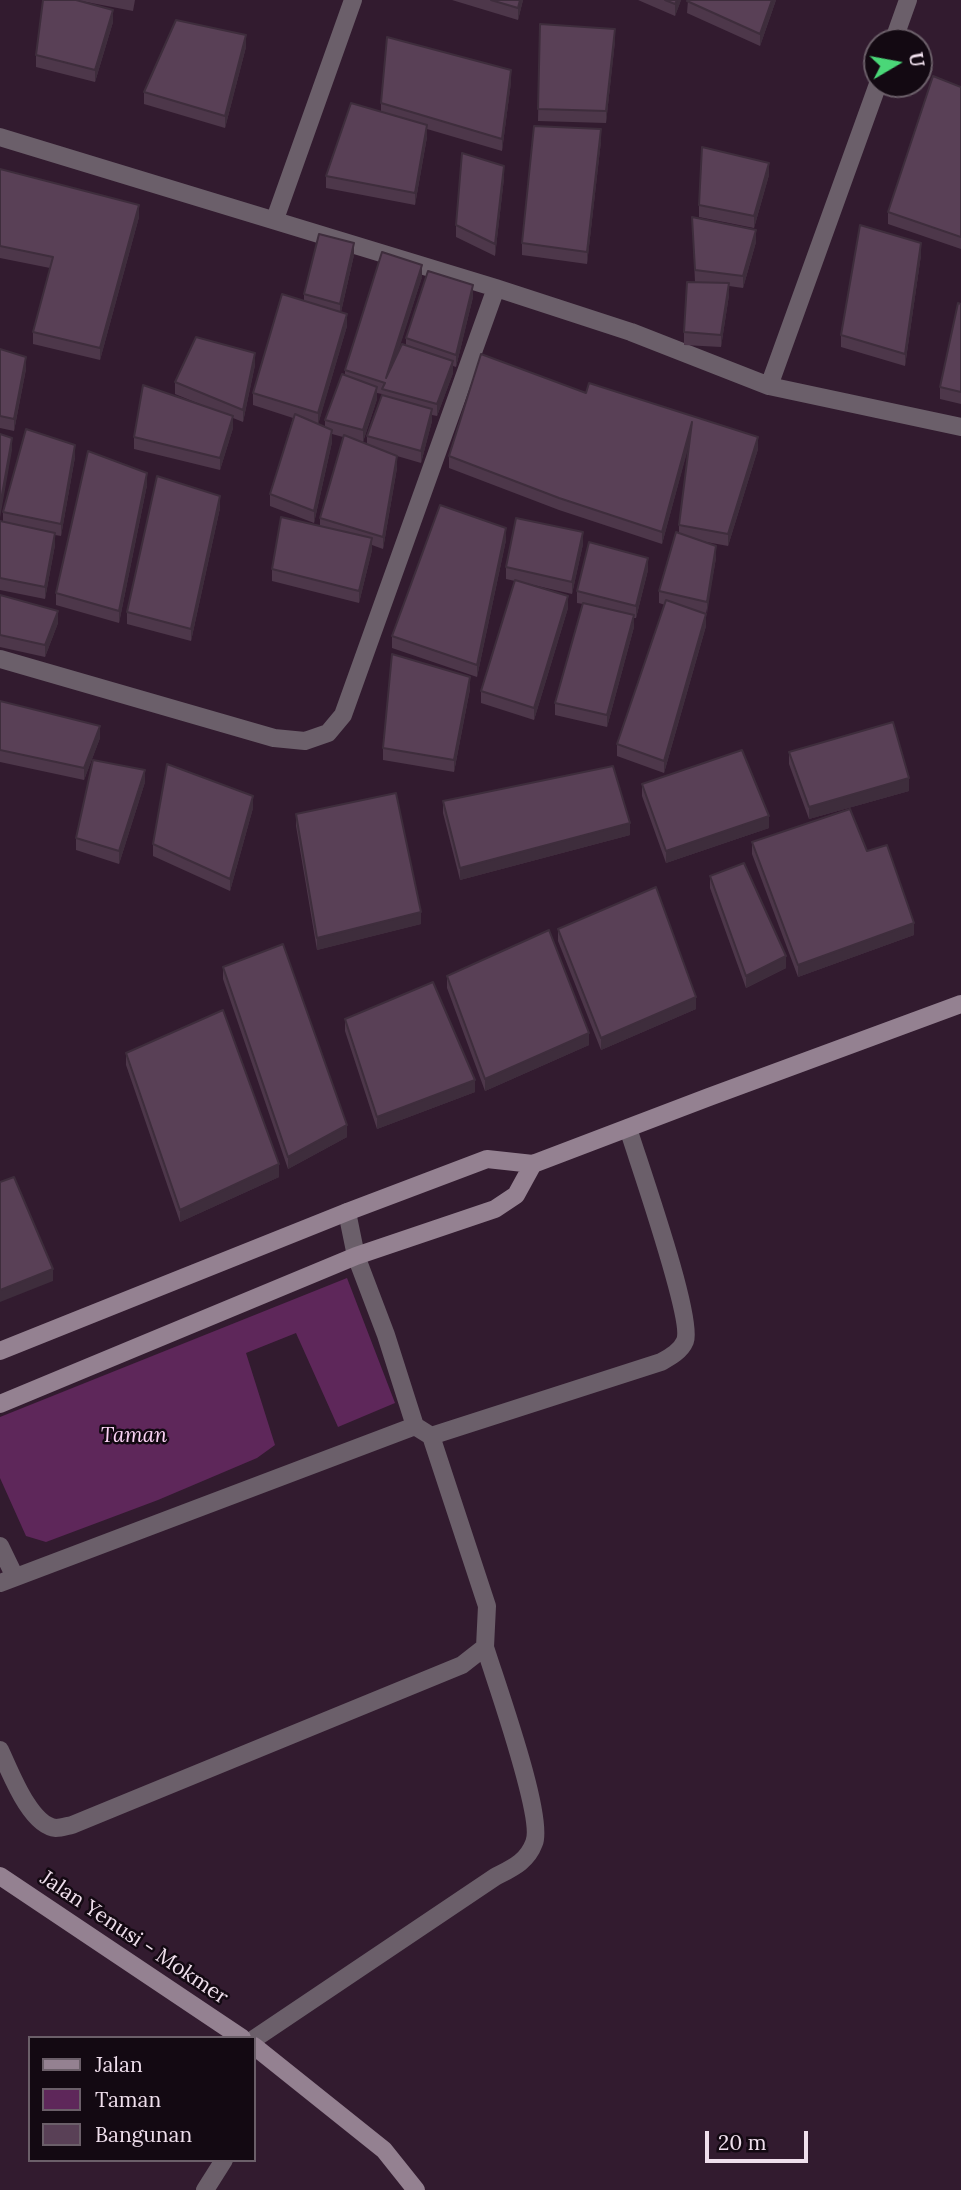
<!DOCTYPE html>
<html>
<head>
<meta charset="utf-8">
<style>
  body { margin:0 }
  #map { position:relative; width:961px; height:2190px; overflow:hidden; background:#321b2f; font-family:Lora,serif }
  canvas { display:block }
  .legend { position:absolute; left:28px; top:2036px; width:228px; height:126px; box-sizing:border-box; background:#130912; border:2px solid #6b5f69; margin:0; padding:9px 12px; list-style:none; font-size:21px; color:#efdfec }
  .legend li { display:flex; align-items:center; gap:14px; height:35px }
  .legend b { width:35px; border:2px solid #6b5f69 }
  .north { position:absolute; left:863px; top:28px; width:70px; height:70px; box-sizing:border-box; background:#130912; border:2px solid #6b5f69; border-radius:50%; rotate:80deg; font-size:19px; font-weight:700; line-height:28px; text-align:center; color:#efdfec }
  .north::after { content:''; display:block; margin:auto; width:24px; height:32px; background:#4ad778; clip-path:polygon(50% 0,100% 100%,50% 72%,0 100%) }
  .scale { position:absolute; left:705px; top:2131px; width:103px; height:32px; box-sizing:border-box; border:4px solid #efdfec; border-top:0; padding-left:9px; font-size:21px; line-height:24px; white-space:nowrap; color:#efdfec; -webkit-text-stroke:5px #130912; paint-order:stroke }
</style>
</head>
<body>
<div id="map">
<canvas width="961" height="2190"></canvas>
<ul class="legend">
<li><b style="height:9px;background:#948191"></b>Jalan</li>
<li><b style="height:19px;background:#5e275a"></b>Taman</li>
<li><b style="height:19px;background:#594056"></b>Bangunan</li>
</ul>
<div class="north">U</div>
<div class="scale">20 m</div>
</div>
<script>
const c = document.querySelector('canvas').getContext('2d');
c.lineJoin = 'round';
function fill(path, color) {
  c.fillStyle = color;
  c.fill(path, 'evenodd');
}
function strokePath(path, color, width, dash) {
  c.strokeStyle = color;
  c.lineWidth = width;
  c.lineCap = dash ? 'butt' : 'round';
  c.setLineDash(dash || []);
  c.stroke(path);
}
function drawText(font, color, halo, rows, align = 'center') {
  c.font = font + ' Lora,serif';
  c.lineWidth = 5;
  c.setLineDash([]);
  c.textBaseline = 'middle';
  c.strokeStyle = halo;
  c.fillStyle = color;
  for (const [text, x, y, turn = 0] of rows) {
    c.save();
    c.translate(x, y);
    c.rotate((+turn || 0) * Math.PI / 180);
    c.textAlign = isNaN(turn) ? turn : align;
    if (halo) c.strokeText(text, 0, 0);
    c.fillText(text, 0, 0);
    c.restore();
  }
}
fill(new Path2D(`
  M347 1278 395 1403 338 1427 296 1333 246 1353 275 1445 257 1458 158 1500 46 1542 26 1536 0 1478V1417Z`), '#5e275a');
strokePath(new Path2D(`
  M347 1212 356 1256 386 1335 415 1426 431 1436 661 1362C670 1357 681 1351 685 1341 694 1319 638 1161 628 1128
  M0 1546 15 1577
  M0 1583 415 1426
  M0 1750C10 1771 30 1826 56 1828 61 1828 67 1826 72 1825L462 1665 485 1647 487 1606 431 1436
  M254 2039 495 1877C512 1868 527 1862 534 1843 545 1818 495 1680 485 1647
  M205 2190 224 2160`), '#6b5f6a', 18);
strokePath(new Path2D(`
  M893 42 908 0
  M0 137 496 288 631 332 769 386 878 84
  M275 219 353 0
  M769 386 961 427
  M0 659 274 738 305 741 328 733 343 715 496 288`), '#6b5f6a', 18);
strokePath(new Path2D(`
  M0 1351 347 1212 487 1159 533 1164 709 1097 961 1004
  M0 1404 356 1256 495 1209 516 1195 533 1164
  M0 1876 242 2038
  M254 2046 384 2150 416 2190`), '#948191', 18);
fill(new Path2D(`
  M43 0H135L133 11 81 1 113 22 95 82 36 67V55Z
  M452 0H523L518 20Z
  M638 0H681L675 16Z
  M688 0H776L760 46 687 13Z
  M540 24 615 41 606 123 538 121Z
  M246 47 225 128 144 104V92Z
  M511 82 502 151 427 129V137L415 205 326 188V176L381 111V103Z
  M961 87V249L888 224V212Z
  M601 141 587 264 522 255V243Z
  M0 169 139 217 100 360 33 344V332L50 268 0 258Z
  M769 175 754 228 699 217V205Z
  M504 178 495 256 456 237V225Z
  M692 217 756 242 743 288 729 286V295L721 347 684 345V332L700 283 695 282Z
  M354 255 341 312 347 326 318 424 325 427V420L345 376V370L422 277 397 354 406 346V338L473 297 456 367 453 366V373L437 416 432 415V421L421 463 397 456V468L383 549 372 545V550L359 603 272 581V569L320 526V518L343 437 332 434V442L314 523 270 506V494L293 418 253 405V393L304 301V294ZM377 393 382 394 367 436V444L363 442 377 399Z
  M921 255 905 366 841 347V335Z
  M961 304V404L940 399V387Z
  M0 349 26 369 14 431 0 428Z
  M255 365 243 422 233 418V428L220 470 134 449V437L202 405 175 394V382Z
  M586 393 758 449 728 546 701 541 716 558 706 614V626L664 773 617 756V744L665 605 659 603V591L679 533V525L689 444 662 544 559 510 449 468V456Z
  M75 457 61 536 55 535V545L45 599 0 590V521L3 522V512Z
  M147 485 119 623 56 605V593Z
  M220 508 191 641 127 624V612Z
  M506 540 477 677 392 648V636Z
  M583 544 572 594 529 584 568 608 534 720 481 703V691L515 581 506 579V567Z
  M648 570 636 618H634V627L607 727 555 715V703L583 604 577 603V591Z
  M0 595 58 623 45 657 0 647Z
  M470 689 454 772 383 760V748Z
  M0 701 100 738 84 780 0 762Z
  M789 752 909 791 809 819 789 764Z
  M145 782 119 864 76 850V838Z
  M642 784 769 828 666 863 642 796Z
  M443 801 630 835 460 880 443 813Z
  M253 808 230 891 153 856V844Z
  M296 814 421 924 317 950 296 826Z
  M752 842 867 851 914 935 798 977 752 854Z
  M710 876 786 968 746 988 710 888Z
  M558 929 696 1009 601 1050 558 941Z
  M223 967 347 1137 288 1169 223 979Z
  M447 976 589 1045 485 1091 447 988Z
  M345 1019 475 1092 377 1129 345 1031Z
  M126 1053 279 1177 180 1222 126 1065Z`), '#4d374a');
fill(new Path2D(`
  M520 0H523L518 20V8Z
  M677 0H681L675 16V4Z
  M772 0H776L760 46V34Z
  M113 10V22L95 82V70Z
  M615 29V41L606 123V111Z
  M246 35V47L225 128V116Z
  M511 70V82L502 151V139Z
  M427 125V137L415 205V193Z
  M601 129V141L587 264V252Z
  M769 163V175L754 228V216Z
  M504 166V178L495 256V244Z
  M139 205V217L100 360V348Z
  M756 230V242L743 288V276Z
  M354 243V255L340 316V304Z
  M921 243V255L905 366V354Z
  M422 265V277L386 390V378Z
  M729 283V295L721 347V335Z
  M473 285V297L456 367V355Z
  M347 314V326L318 425V413Z
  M255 353V365L243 422V410Z
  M26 357V369L14 431V419Z
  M453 361V373L437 416V404Z
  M377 387V399L363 442V430Z
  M432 409V421L421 463V451Z
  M233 416V428L220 470V458Z
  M692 422V434L662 544V532Z
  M332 430V442L314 523V511Z
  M758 437V449L728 546V534Z
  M12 438V450L0 518V506Z
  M75 445V457L61 536V524Z
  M397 456V468L383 549V537Z
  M147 473V485L119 623V611Z
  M220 496V508L191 641V629Z
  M506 528V540L477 677V665Z
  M583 532V544L572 594V582Z
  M55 533V545L45 599V587Z
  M372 538V550L359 603V591Z
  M716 546V558L707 614V602Z
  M648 558V570L636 618V606Z
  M568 596V608L534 720V708Z
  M58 611V623L45 657V645Z
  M706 614V626L664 773V761Z
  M634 615V627L607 727V715Z
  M470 677V689L454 772V760Z
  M100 726V738L84 780V768Z
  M145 770V782L119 864V851Z
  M909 778V791L809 819V807Z
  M253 796V808L230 891V879Z
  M769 816V828L666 863V851Z
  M630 823V835L460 880V868Z
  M421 912V924L317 950V938Z
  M914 923V935L798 977V965Z
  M786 956V968L746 988V976Z
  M696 997V1009L601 1050V1038Z
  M589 1033V1045L485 1091V1079Z
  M475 1080V1092L377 1129V1117Z
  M347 1125V1137L288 1169V1157Z
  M279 1164V1177L180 1222V1210Z
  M53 1269V1281L0 1302V1290Z`), '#3e2d3c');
const building = new Path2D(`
  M43 0H76L113 10 95 70 36 55Z
  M491 0H520L518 8Z
  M665 0H677L675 4Z
  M688 0H772L760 34 687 1Z
  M176 20 246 35 225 116 144 92Z
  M540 24 615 29 606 111 538 109Z
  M387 37 511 70 502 139 381 103Z
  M933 76 961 87V237L888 212Z
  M351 103 427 125 415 193 326 176Z
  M534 126 601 129 587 252 522 243Z
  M702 147 769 163 754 216 699 205Z
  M462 153 504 166 495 244 456 225Z
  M0 169 139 205 100 348 33 332 53 257 0 246Z
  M692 217 756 230 743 276 695 270Z
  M860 225 921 243 905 354 841 335Z
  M319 234 354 243 340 304 304 294Z
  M382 252 422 265 386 378 402 344 453 361 437 404 382 389 385 383 345 370Z
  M428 271 473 285 456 355 406 338Z
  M687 282 729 283 721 335 684 332Z
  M282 294 347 314 318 413 253 393Z
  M958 303 961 304V392L940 387Z
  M196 337 255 353 243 410 175 382Z
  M0 349 26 357 14 419 0 416Z
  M481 354 586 393 589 383 758 437 728 534 679 525 692 422 662 532 559 498 449 456Z
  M342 374 377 387 363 430 325 420Z
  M143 385 233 416 220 458 134 437Z
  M382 395 432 409 421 451 367 436Z
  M295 414 332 430 314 511 270 494Z
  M26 429 75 445 61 524 3 512Z
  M0 434 12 438 0 506Z
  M344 435 397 456 383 537 320 518Z
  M88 451 147 473 119 611 56 593Z
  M157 476 220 496 191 629 127 612Z
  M440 505 506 528 477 665 392 636Z
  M281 517 372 538 359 591 272 569Z
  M516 518 583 532 572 582 506 567Z
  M0 521 55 533 45 587 0 578Z
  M676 532 716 546 707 602 659 591Z
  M589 542 648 558 636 606 577 591Z
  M515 580 568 596 534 708 481 691Z
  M0 595 58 611 45 645 0 635Z
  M666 600 706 614 664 761 617 744Z
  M583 603 634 615 607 715 555 703Z
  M392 654 470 677 454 760 383 748Z
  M0 701 100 726 84 768 0 750Z
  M893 722 909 778 809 807 789 752Z
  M742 750 769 816 666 851 642 784Z
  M93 760 145 770 119 851 76 838Z
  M167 764 253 796 230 879 153 844Z
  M613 766 630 823 460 868 443 801Z
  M396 793 421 912 317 938 296 814Z
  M850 809 867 851 887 845 914 923 798 965 752 842Z
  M744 863 786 956 746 976 710 876Z
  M656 887 696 997 601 1038 558 929Z
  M549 930 589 1033 485 1079 447 976Z
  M283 944 347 1125 288 1157 223 967Z
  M433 982 475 1080 377 1117 345 1019Z
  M223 1010 279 1164 180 1210 126 1053Z
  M14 1177 53 1269 0 1290V1182Z`);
fill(building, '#594056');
strokePath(building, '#3e2d3c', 2);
drawText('italic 21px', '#fbd3f5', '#130912', [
  ["Taman",134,1436]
]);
drawText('21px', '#efdfec', '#130912', [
  ["Jalan Yenusi - Mokmer",134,1938,34]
]);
</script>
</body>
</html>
